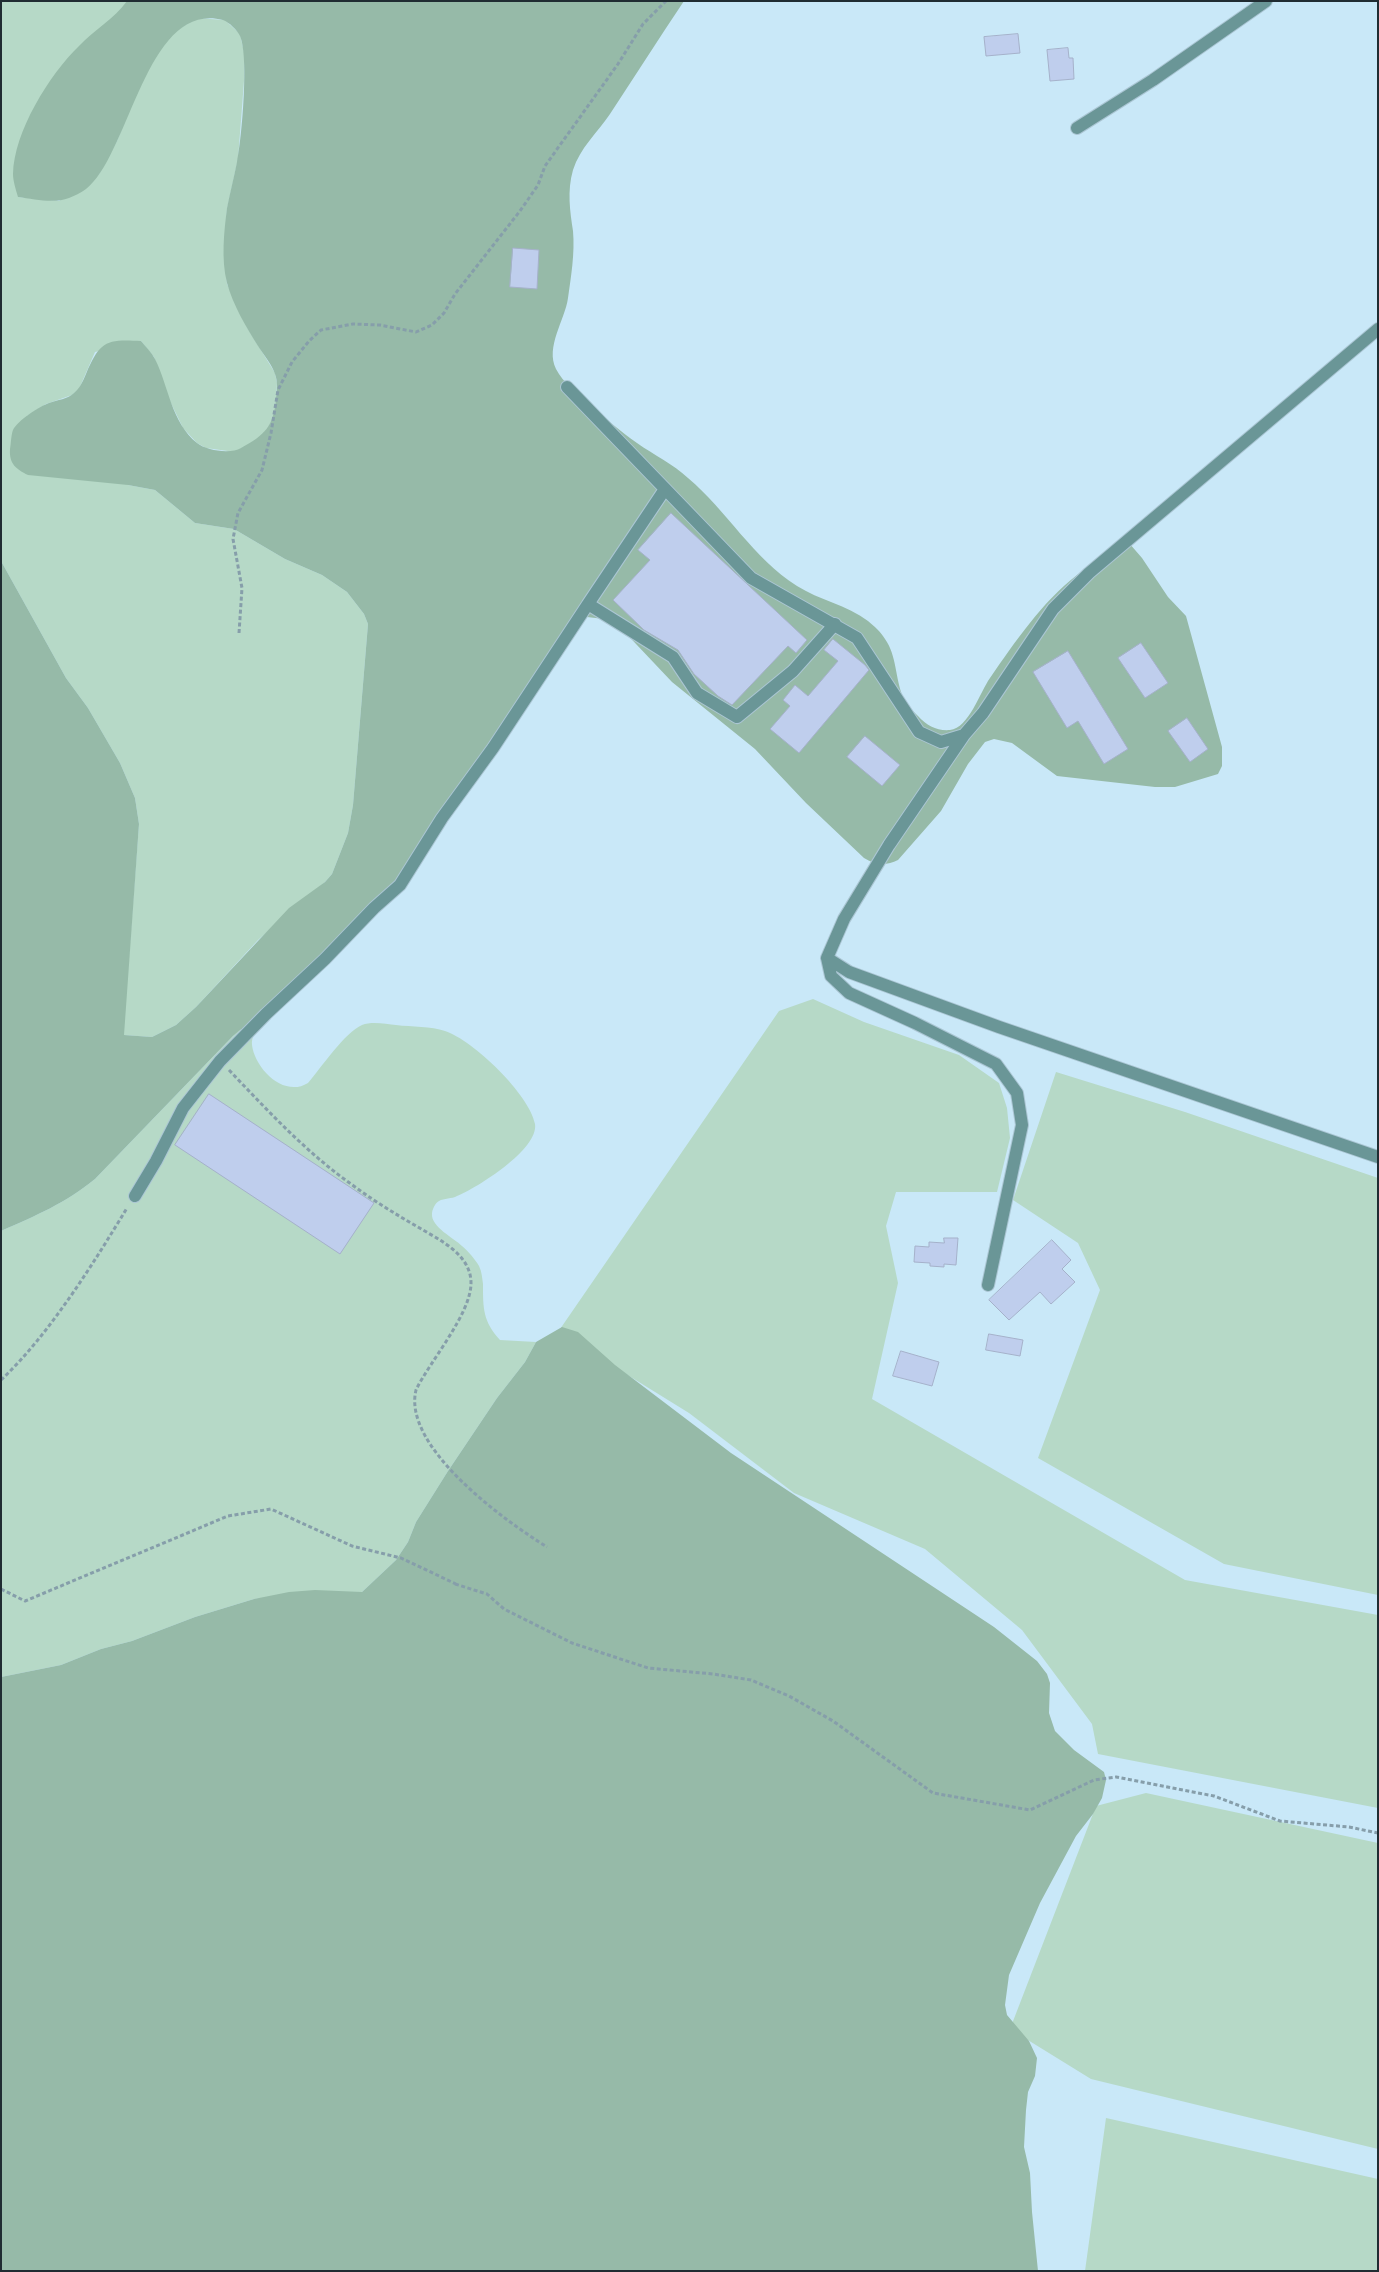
<!DOCTYPE html>
<html>
<head>
<meta charset="utf-8">
<style>
  body { margin:0 }
  #map { position:relative; width:1379px; height:2272px; overflow:hidden; background:#c9e8f8; font-family:"Fira Sans Condensed",sans-serif }
  canvas { display:block }
  .frame { position:absolute; inset:0; border:2px solid #202c32; pointer-events:none }
</style>
</head>
<body>
<div id="map">
<canvas width="1379" height="2272"></canvas>
<div class="frame"></div>
</div>
<script>
const c = document.querySelector('canvas').getContext('2d');
c.lineJoin = 'round';
function fill(path, color) {
  c.fillStyle = color;
  c.fill(path, 'evenodd');
}
function strokePath(path, color, width, dash) {
  c.strokeStyle = color;
  c.lineWidth = width;
  c.lineCap = dash ? 'butt' : 'round';
  c.setLineDash(dash || []);
  c.stroke(path);
}
fill(new Path2D(`
  M1 1H127L18 197 59 201 99 174 117 141 142 78 161 48 173 33 196 18 225 20 240 34 244 52V81L238 159 227 209 224 249 227 284 248 329 275 373 277 383 275 416 266 431 258 439 235 452 206 448 197 443 183 428 167 395 154 357 141 341 95 352 79 389 72 395 46 404 27 416 128 485 155 490 195 523 234 529 285 559 322 575 347 592 364 614 368 624 353 805 348 833 332 874 325 882 258 940 196 1007 176 1025 152 1037 123 1035 139 824 135 798 120 763 88 708 66 678 1 561Z
  M813 999 864 1022 959 1055 999 1083 1007 1108 1010 1138 997 1192H896L886 1226 898 1283 872 1399 1185 1580 1378 1615V1808L1098 1754 1092 1724 1022 1630 925 1549 794 1493 689 1413 558 1332 779 1011Z
  M260 1022C257 1029 251 1037 252 1045 255 1069 284 1098 308 1083 321 1068 345 1032 362 1025 372 1021 386 1024 396 1025 412 1027 431 1026 445 1031 473 1040 530 1095 535 1124 539 1149 477 1188 457 1196 452 1199 444 1198 439 1201 435 1203 432 1210 432 1214 431 1227 454 1238 462 1246 468 1251 475 1259 479 1266 482 1272 482 1278 483 1284 483 1309 483 1321 500 1340L536 1342 525 1362 497 1398 448 1471 416 1522 408 1542 396 1560 362 1592 254 1599 195 1617 132 1641 101 1649 61 1665 1 1677V1231C37 1215 64 1204 95 1179L233 1036 239 1030Z
  M1056 1072 1185 1112 1378 1178V1595L1224 1564 1038 1458 1100 1290 1078 1243 1013 1200Z
  M1146 1793 1378 1843V2149L1091 2079 1010 2029 1096 1806Z
  M1106 2118 1378 2179V2271H1085Z`), '#b6d9c7');
fill(new Path2D(`
  M127 1H684C659 38 635 76 610 114 597 133 580 148 573 170 567 191 570 211 573 231 575 253 571 277 568 298 565 320 545 347 556 369 563 383 578 394 590 404 605 418 621 432 637 443 654 455 673 464 688 478 727 511 753 558 797 586 819 600 847 605 868 621 874 626 881 632 885 639 897 656 895 678 903 697 906 705 913 711 918 716 927 726 937 731 950 730 969 728 980 692 990 678 1015 642 1042 602 1077 575 1093 562 1111 553 1129 543L1142 558 1168 597 1186 616 1222 747V766L1218 774 1175 787H1155L1057 776 1012 743 994 739 985 742 968 764 941 811 898 860C886 866 875 865 864 858L806 803 755 749 672 682 619 626 604 619 587 617C516 712 455 815 377 904 341 946 299 983 260 1022L240 1030 233 1036 95 1179C64 1204 37 1215 1 1231V561L66 678 88 708 120 763 135 798 139 824 124 1035 152 1037 176 1025 196 1007 289 908 325 882 332 874 348 833 353 805 368 624 364 614 347 592 322 575 285 559 234 529 195 523 155 490 128 485 28 475C16 469 9 464 10 449 11 444 11 435 13 430 17 421 40 406 49 403 57 400 68 399 74 393 80 388 83 381 86 374 100 341 106 339 141 341 146 347 152 353 155 359 169 387 171 422 197 443 207 451 231 454 241 448 265 435 274 426 276 398 277 390 278 382 275 374 272 365 264 355 258 346 246 327 233 305 227 283 221 259 224 232 227 208 230 193 234 177 237 162 242 137 249 57 240 36 238 31 229 22 223 20 146 0 130 155 86 189 81 193 74 196 69 198 54 204 34 199 18 197 16 190 13 181 13 174 14 132 49 75 79 46 94 30 114 19 127 1Z
  M562 1327 578 1332 615 1365 731 1453 994 1627 1037 1661 1047 1674 1050 1683 1049 1713 1055 1731 1074 1750 1104 1772 1106 1780 1102 1798 1093 1814 1076 1836 1040 1903 1009 1975 1005 2005 1007 2015 1029 2041 1037 2058 1035 2076 1028 2092 1026 2110 1024 2147 1030 2173 1032 2212 1038 2271H1V1677L61 1665 101 1649 132 1641 195 1617 254 1599 289 1592 315 1590 362 1592 396 1560 408 1542 416 1522 448 1471 497 1398 525 1362 536 1342Z`), '#96baa8');
const building = new Path2D(`
  M1018 34 1020 53 986 56 984 37Z
  M1068 48 1069 58H1073L1074 79 1050 81 1047 50Z
  M513 248 539 250 537 289 510 287Z
  M671 513 807 640 796 653 788 646 732 705 718 696 694 674 678 650 644 630 613 600 650 560 638 550Z
  M833 639 865 665 869 670 799 753 770 729 790 706 783 700 795 685 808 696 838 661 824 650Z
  M1141 643 1168 683 1145 698 1118 658Z
  M1068 651 1128 749 1104 764 1078 721 1067 728 1033 672Z
  M1187 718 1208 749 1190 762 1168 731Z
  M865 736 900 765 882 786 847 757Z
  M209 1094 374 1203 340 1254 175 1145Z
  M944 1238H958L956 1265 944 1264V1267L930 1266V1263L914 1262 915 1246 929 1247V1242L944 1243Z
  M1052 1240 1071 1260 1062 1269 1075 1282 1051 1304 1040 1292 1009 1320 989 1300Z
  M989 1334 1023 1340 1020 1356 986 1350Z
  M901 1351 939 1362 932 1386 893 1376Z`);
fill(building, '#bfceed');
strokePath(building, '#a5b1ca', 1);
const minor = new Path2D(`
  M1077 128 1153 80 1266 1
  M567 387 751 578 857 638 919 732 941 742 964 735 983 713 1053 609 1089 573 1378 329
  M665 489 588 604 673 657 697 693 737 717 793 671 835 624
  M964 735 889 845 844 919 827 958 849 972 999 1027 1378 1157
  M827 958 831 976 849 993 915 1023 996 1064 1017 1093 1022 1125 988 1285
  M135 1196 156 1161 183 1108 220 1061 266 1014 325 959 374 908 400 885 442 818 493 748 588 604`);
strokePath(minor, '#abc6d4', 14);
strokePath(new Path2D(`
  M239 633 242 588 233 539 238 513 262 470 271 433 278 390 292 362 309 341 321 330 353 324 380 325 416 332 432 325 444 313 455 294 520 211 538 185 545 166 618 64 643 24 666 1
  M229 1070C268 1111 306 1152 351 1184 379 1205 406 1220 435 1237 452 1247 471 1261 471 1283 471 1314 430 1361 416 1390 402 1447 505 1521 547 1547
  M1 1380C49 1335 93 1264 127 1208
  M455 1584 487 1594 504 1609 572 1643 648 1668 713 1674 751 1680 789 1696 833 1721 933 1793 1030 1810 1094 1780 1116 1777 1214 1796 1280 1821 1349 1827 1378 1833
  M1 1589 25 1601 228 1516 271 1509 352 1546 401 1558 456 1584`), '#869eaa', 3, [4, 2.5]);
strokePath(minor, '#6a9697', 12);
</script>
</body>
</html>
